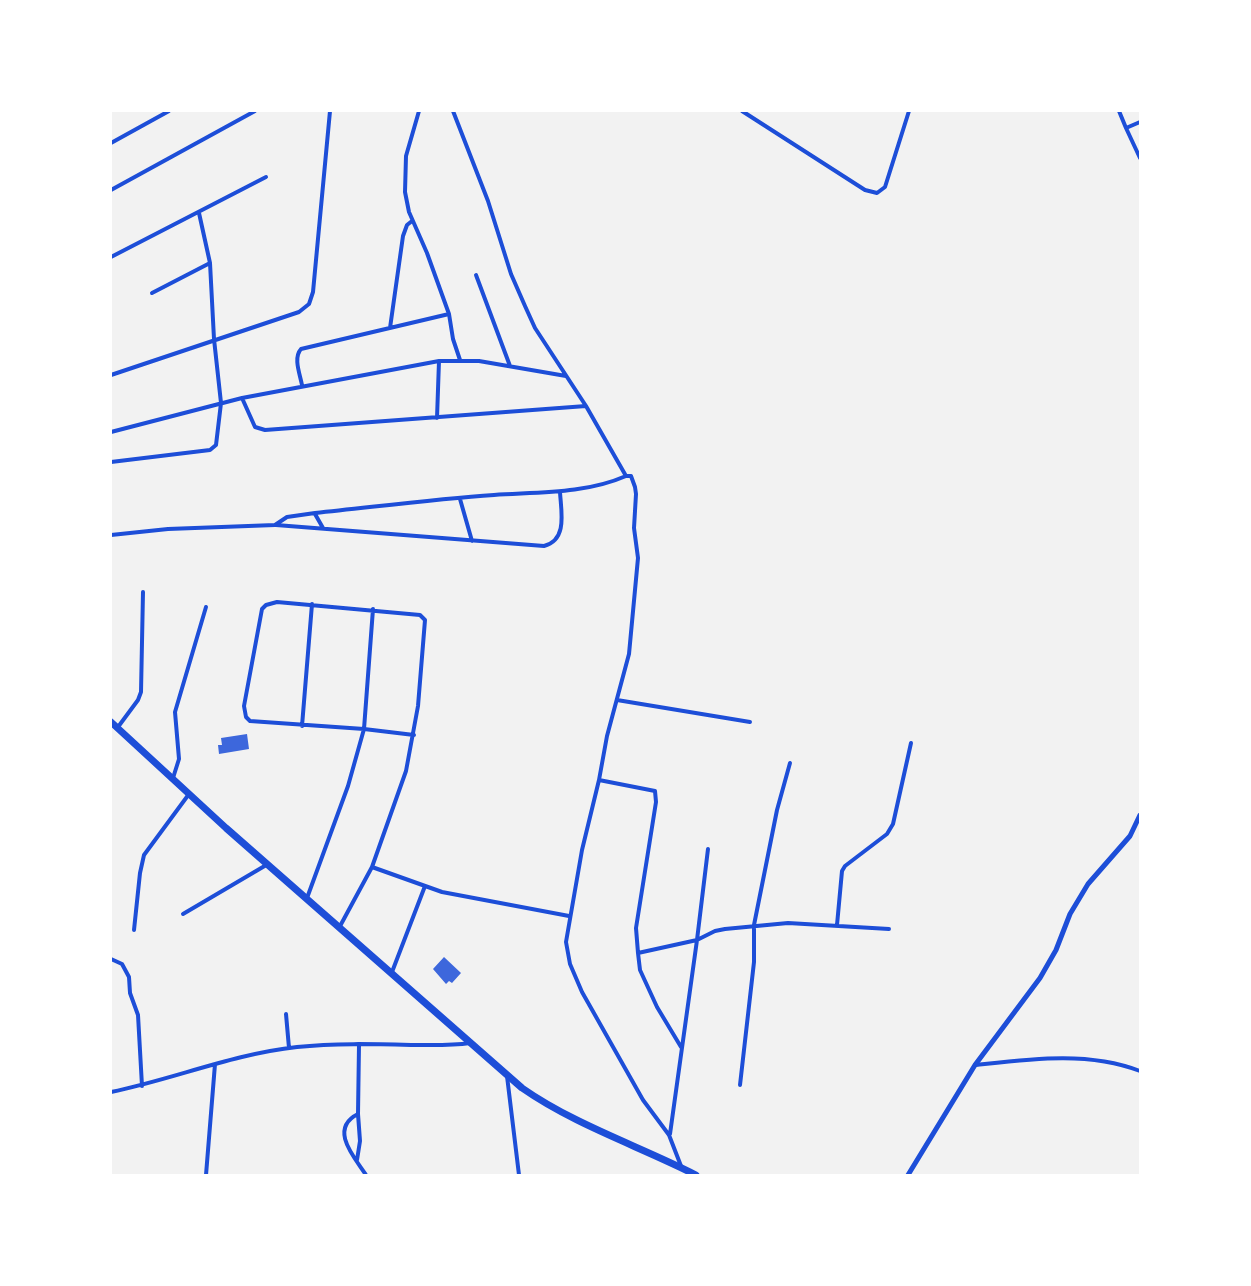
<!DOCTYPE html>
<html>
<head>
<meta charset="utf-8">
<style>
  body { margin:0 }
  #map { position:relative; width:1251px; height:1286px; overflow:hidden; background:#f2f2f2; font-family:Georgia,serif }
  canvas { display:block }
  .frame { position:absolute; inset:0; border:112px solid #fff; pointer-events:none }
</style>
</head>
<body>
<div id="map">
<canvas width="1251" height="1286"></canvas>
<div class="frame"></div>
</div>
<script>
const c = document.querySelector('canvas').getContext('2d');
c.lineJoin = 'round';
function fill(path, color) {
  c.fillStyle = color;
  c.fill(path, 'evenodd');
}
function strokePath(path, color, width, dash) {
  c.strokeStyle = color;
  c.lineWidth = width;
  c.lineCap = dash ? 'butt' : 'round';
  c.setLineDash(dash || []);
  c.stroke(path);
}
fill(new Path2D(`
  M247 734 249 749 219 754 218 745H222L221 738Z
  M444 957 461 973 452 983 449 981 446 984 433 969Z`), '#3d67dc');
strokePath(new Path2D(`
  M419 111 406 156 405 192 409 212 427 253 449 314 453 339 460 360
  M453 111 488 201 511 274 525 306 535 328 586 406 626 476H631L635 487 636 494 634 528 638 558 629 654 607 736 599 780 582 850 566 942 570 964 582 992 643 1100 669 1135 681 1166
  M742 111 865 190 877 193 885 187 909 111
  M1119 111 1126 128
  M1140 122 1126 128 1140 158
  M111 143 169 111
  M111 190 255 111
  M111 257 266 177
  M476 275 510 366
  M152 293 210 263
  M390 328 403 236 407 225 412 221
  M111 375 299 312 309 304 313 292 330 111
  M302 385C300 374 293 358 301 349L449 314
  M242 398 255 427 265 430 586 406
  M437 418 439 361
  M111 432 242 398 439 361H479L566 376
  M111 462 210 450 216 445 221 403 214 339 210 263 199 213
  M460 499 472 541
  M315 514 323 528
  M276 525 544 546C568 540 561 511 560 492
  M111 535 168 529 275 525 287 517 315 513C374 507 434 499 494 495 538 492 585 494 626 476
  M617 700 750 722
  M302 726 312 604
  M118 727 138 700 141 692 143 592
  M173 778 179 759 175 712 206 607
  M599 780 655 791 656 802 636 928 638 953 640 970 657 1007 681 1047
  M372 867 442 892 569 916
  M307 898 348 786 364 729 373 609
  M183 914 268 864
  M837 925 842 871 845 866 887 834 893 824 911 743
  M339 928 372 867 406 771 418 706 425 620 420 615 277 602 266 605 262 609 244 706 246 717 250 721 364 729 414 735
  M134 930 140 873 144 855 189 794
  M638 953 697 940 708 849
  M111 959 122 964 129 977 130 993 138 1015 142 1086
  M392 972 425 886
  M286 1014 289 1048
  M976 1065C1030 1059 1088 1051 1140 1071
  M507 1076 519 1175
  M740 1085 754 962V925L777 810 790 763
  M111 1092C174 1079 233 1054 297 1047 334 1043 373 1044 411 1045 430 1045 450 1046 470 1043
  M358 1114C328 1129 355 1158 366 1175
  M670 1134 697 940 715 931 725 929 788 923 889 929
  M357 1160 360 1141 358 1114 359 1045
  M206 1175 215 1064`), '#1d4ed8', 4);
strokePath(new Path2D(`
  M908 1175 975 1065 1040 978 1056 950 1070 914 1088 884 1130 836 1140 815`), '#1d4ed8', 5);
strokePath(new Path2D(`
  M111 722 226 828 522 1088C575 1125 639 1146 696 1175`), '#1d4ed8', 7);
</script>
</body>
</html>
